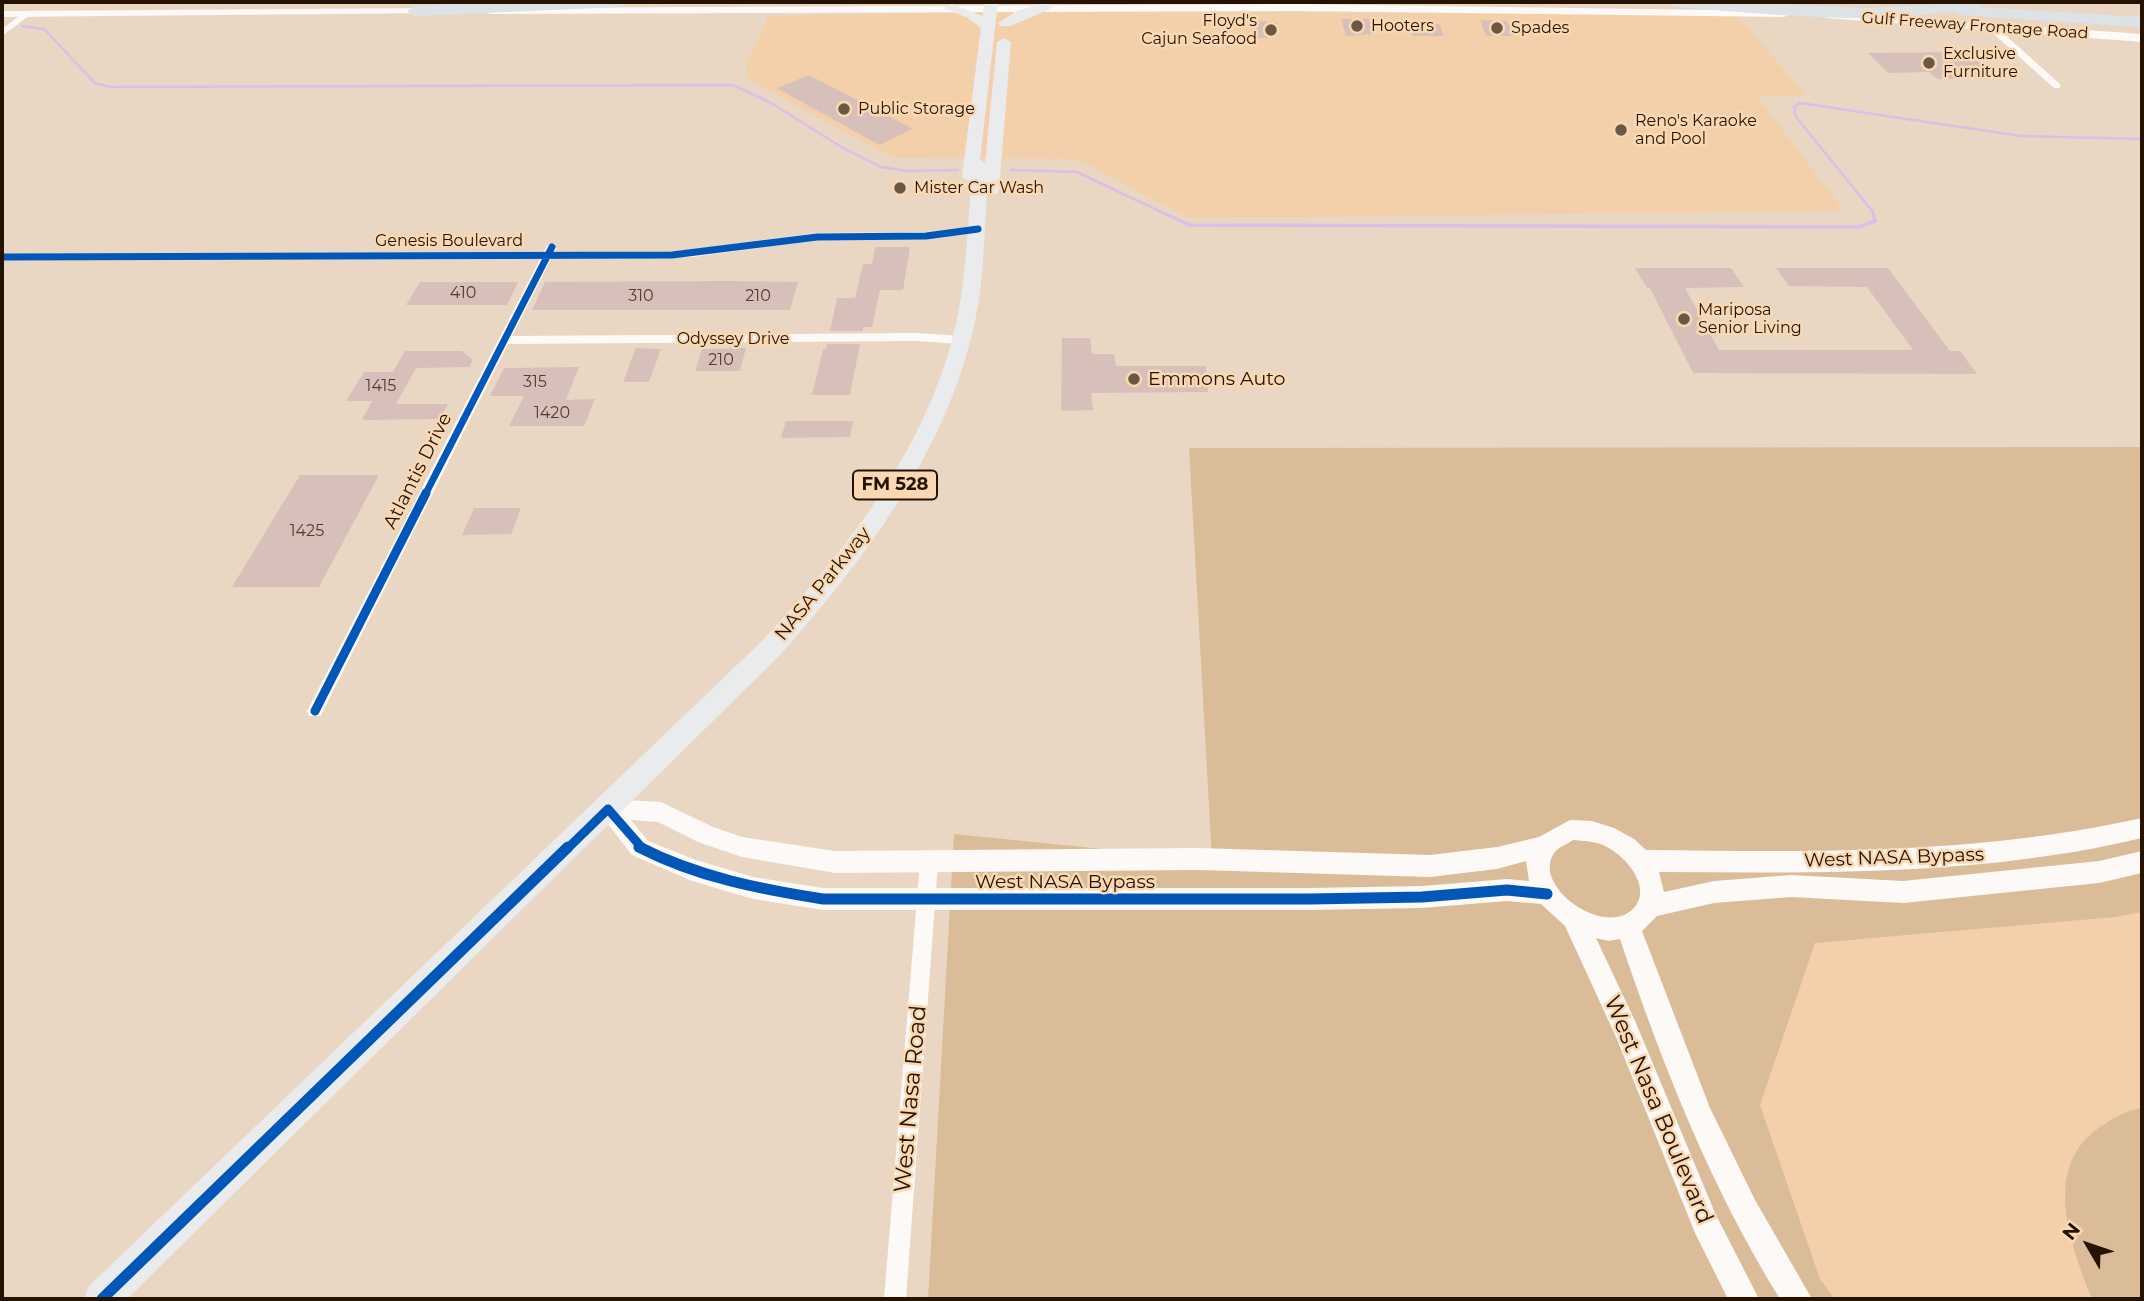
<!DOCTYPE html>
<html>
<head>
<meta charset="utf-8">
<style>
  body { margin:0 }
  #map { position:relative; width:2144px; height:1301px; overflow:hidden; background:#e9d7c3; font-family:Montserrat,sans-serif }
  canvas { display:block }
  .frame { position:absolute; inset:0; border:4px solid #261200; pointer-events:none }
  .north { position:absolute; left:2053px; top:1210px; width:70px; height:70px; -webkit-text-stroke:5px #f9d8b3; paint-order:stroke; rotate:309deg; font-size:19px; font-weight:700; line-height:28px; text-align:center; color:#261200 }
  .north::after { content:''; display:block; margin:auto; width:24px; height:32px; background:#261200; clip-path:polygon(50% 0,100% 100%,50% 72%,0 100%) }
</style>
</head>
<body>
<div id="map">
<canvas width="2144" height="1301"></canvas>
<div class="frame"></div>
<div class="north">N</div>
</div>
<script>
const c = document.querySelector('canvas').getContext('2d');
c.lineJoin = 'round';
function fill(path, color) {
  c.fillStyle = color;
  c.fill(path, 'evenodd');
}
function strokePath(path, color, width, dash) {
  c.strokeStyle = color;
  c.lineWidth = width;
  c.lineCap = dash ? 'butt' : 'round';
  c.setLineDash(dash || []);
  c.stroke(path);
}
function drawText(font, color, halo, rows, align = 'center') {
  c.font = font + ' Montserrat,sans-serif';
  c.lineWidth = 5;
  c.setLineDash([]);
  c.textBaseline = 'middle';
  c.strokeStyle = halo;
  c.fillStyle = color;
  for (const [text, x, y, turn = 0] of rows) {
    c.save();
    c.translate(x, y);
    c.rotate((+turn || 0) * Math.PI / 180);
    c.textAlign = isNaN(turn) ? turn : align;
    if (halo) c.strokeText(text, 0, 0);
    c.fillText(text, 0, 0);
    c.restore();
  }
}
fill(new Path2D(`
  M1044 11 1737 15 1806 95 1758 97 1844 211 1188 218 1078 159 893 158 750 80 746 67 768 16Z
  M2142 912V1299H1835L1820 1279 1760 1105 1815 943 2116 917Z`), '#f3d0a9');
fill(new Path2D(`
  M2142 447V912L2116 917 1815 943 1760 1105 1820 1279 1835 1299H928L954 834 1212 860 1189 448Z
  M2142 1108V1299H2092C2071 1245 2039 1165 2103 1125 2115 1117 2127 1110 2142 1108Z`), '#dbbc98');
strokePath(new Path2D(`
  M22 26 44 29 95 83 110 87 733 85 771 103 843 148 881 167 908 171 958 170
  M1011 170 1077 172 1174 218
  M1874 218 1873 212 1796 117 1794 107 1800 103 2021 136 2142 139`), '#debde8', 2.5);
strokePath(new Path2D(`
  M1170 216 1189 225 1858 227 1875 221 1874 216`), '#debde8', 3.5);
fill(new Path2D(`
  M1341 19H1369L1373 34 1346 36Z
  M1480 20 1507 21 1514 36H1486Z
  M1255 21 1277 22 1279 34H1273V38H1258Z
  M1408 23 1440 24 1444 36H1413Z
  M1967 52 1997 78 1937 79 1929 72 1888 73 1868 53Z
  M809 75 913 129 879 145 777 88Z
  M875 247H910L903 290H880L872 327H863V331H830L837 298H855L863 264H872Z
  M1635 268H1731L1744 287 1685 288 1719 350H1913L1867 287 1789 286 1776 268H1888L1950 351H1960L1977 374 1693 373 1650 288H1647Z
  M728 281 798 282 790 310H532L545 282Z
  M420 282H518L507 305H406Z
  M1062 338H1090L1092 354H1114L1116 366H1206L1208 392 1091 393 1093 410 1061 411Z
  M827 344H860L850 395H812L823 349H826Z
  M636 348 661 349 649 382H623Z
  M746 348 740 371H695L702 349Z
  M405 351H462L473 360 469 367 416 368 396 404H448L440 419 362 420 372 401H346L364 372H393Z
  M579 367 566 400 595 399 584 426H509L524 396H490L504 368Z
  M786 421H853L850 437 781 438Z
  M300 475H379L319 587H232Z
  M474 508H521L511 534 462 535Z`), '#d8c0ba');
fill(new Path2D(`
  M23 13 30 15 2 36V29Z
  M1987 24H1993L2060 84V88H2054L1987 28Z
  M978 226 982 227V231L926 239 817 240 693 257 551 259 512 336 916 333 961 336 967 340 961 344 916 341 508 344 323 711 321 716H309L307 711 540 259 2 260V254L543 252 547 246 551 245 557 248 555 252H672L817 233 926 232Z
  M929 854 935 856 938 862 906 1299H884L920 862 923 856Z`), '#fcf9f6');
fill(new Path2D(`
  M1299 4 1784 11 1790 14 1784 17 1299 11 490 14 484 11 490 8Z
  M437 8 443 11 441 13 2 17V11Z
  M1830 12 2142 34V42L1826 18 1824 16Z
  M608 799 661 802 713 827 742 837 835 851 1198 848 1430 855 1497 847 1539 837 1570 820 1592 821 1614 828 1634 839 1646 850C1818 852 1973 855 2142 818V838C1983 876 1822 873 1659 872L1664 892 1714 881 1791 875 1903 881 2099 861 2142 851V873L2099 883 1903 903 1791 897 1714 903 1657 916 1642 931 1710 1108 1755 1200 1812 1299H1780C1710 1186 1662 1064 1620 939L1609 941 1596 938 1636 1023 1715 1213 1759 1299H1728L1695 1233 1616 1037 1565 926 1541 904 1507 901 1422 908 1310 910H823L753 899 692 881 632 855 596 809 600 802ZM631 820 658 822 698 842 742 857 835 873 1198 870 1430 877 1497 869 1526 861 1529 881 1507 879 1422 886 1310 888H823L753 877 696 860 648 841ZM1573 840C1584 841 1595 841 1605 846 1625 855 1655 889 1632 910 1601 937 1530 884 1555 852 1559 847 1568 844 1573 840Z`), '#fcf9f6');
fill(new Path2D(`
  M984 2H998L980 160 985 163 997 42 1004 38 1011 42 999 190 997 194H987C984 235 984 276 976 316 950 446 867 557 781 654L127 1299H84L89 1286 763 640C849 547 933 441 958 314 967 270 967 225 972 181L964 179 962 176 981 28 968 18 944 8 951 4 983 16Z
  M1046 2 1051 3V9L1010 26H1000L998 23 1017 11Z`), '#e9ebed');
fill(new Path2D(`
  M490 2H628L620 7 415 16 407 11 415 6Z
  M1666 2H1732L1866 8 1987 2 1979 7 2142 17V27L1959 15 1952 11C1861 26 1766 13 1674 7Z`), '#dde2e7');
strokePath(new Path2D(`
  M2 257 672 255 817 237 926 236 978 229
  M425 495 552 247`), '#0057b8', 7);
strokePath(new Path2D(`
  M315 711 426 493
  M567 849 608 809 643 849`), '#0057b8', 9);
strokePath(new Path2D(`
  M639 847C697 877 760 889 823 899H1310L1422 897 1507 890 1547 894
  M102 1299 568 847`), '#0057b8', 11);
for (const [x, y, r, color] of [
  [1357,26,7,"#6a5744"],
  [1497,28,7,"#6a5744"],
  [1271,30,7,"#6a5744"],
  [1929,63,7,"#6a5744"],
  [844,109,7,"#6a5744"],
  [1621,130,7,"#6a5744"],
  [900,188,7,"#6a5744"],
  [1684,319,7,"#6a5744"],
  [1134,379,7,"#6a5744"]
]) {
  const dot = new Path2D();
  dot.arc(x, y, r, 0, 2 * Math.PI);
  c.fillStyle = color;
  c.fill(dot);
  strokePath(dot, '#f9d8b3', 2.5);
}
drawText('16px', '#261200', '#f9d8b3', [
  ["Floyd's",1257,21,"right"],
  ["Cajun Seafood",1257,39,"right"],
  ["Hooters",1371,26],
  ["Spades",1511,28],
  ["Exclusive",1943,54],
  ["Furniture",1943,72],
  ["Public Storage",858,109],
  ["Reno's Karaoke",1635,121],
  ["and Pool",1635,139],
  ["Mister Car Wash",914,188],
  ["Mariposa",1698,310],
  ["Senior Living",1698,328]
], 'left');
drawText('16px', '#261200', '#f9d8b3', [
  ["Gulf Freeway Frontage Road",1975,26,4],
  ["Genesis Boulevard",449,241],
  ["Odyssey Drive",733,339]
]);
drawText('16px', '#523e2e', null, [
  ["410",463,293],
  ["310",641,296],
  ["210",758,296],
  ["210",721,360],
  ["315",535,382],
  ["1415",381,386],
  ["1420",552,413],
  ["1425",307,531]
]);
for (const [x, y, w] of [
  [895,485,84]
]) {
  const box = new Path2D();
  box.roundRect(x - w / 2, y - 14.5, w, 29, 5);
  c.fillStyle = '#f9d8b3';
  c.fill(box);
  strokePath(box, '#261200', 2);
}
drawText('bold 18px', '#261200', null, [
  ["FM 528",895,485]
]);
drawText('19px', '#261200', '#f9d8b3', [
  ["Emmons Auto",1148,379]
], 'left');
drawText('19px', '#261200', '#f9d8b3', [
  ["Atlantis Drive",418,471,-63],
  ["NASA Parkway",823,584,-51],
  ["West NASA Bypass",1894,858,-2],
  ["West NASA Bypass",1065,882]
]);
drawText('23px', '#261200', '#f9d8b3', [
  ["West Nasa Road",911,1099,-85],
  ["West Nasa Boulevard",1658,1110,67]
]);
</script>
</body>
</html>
